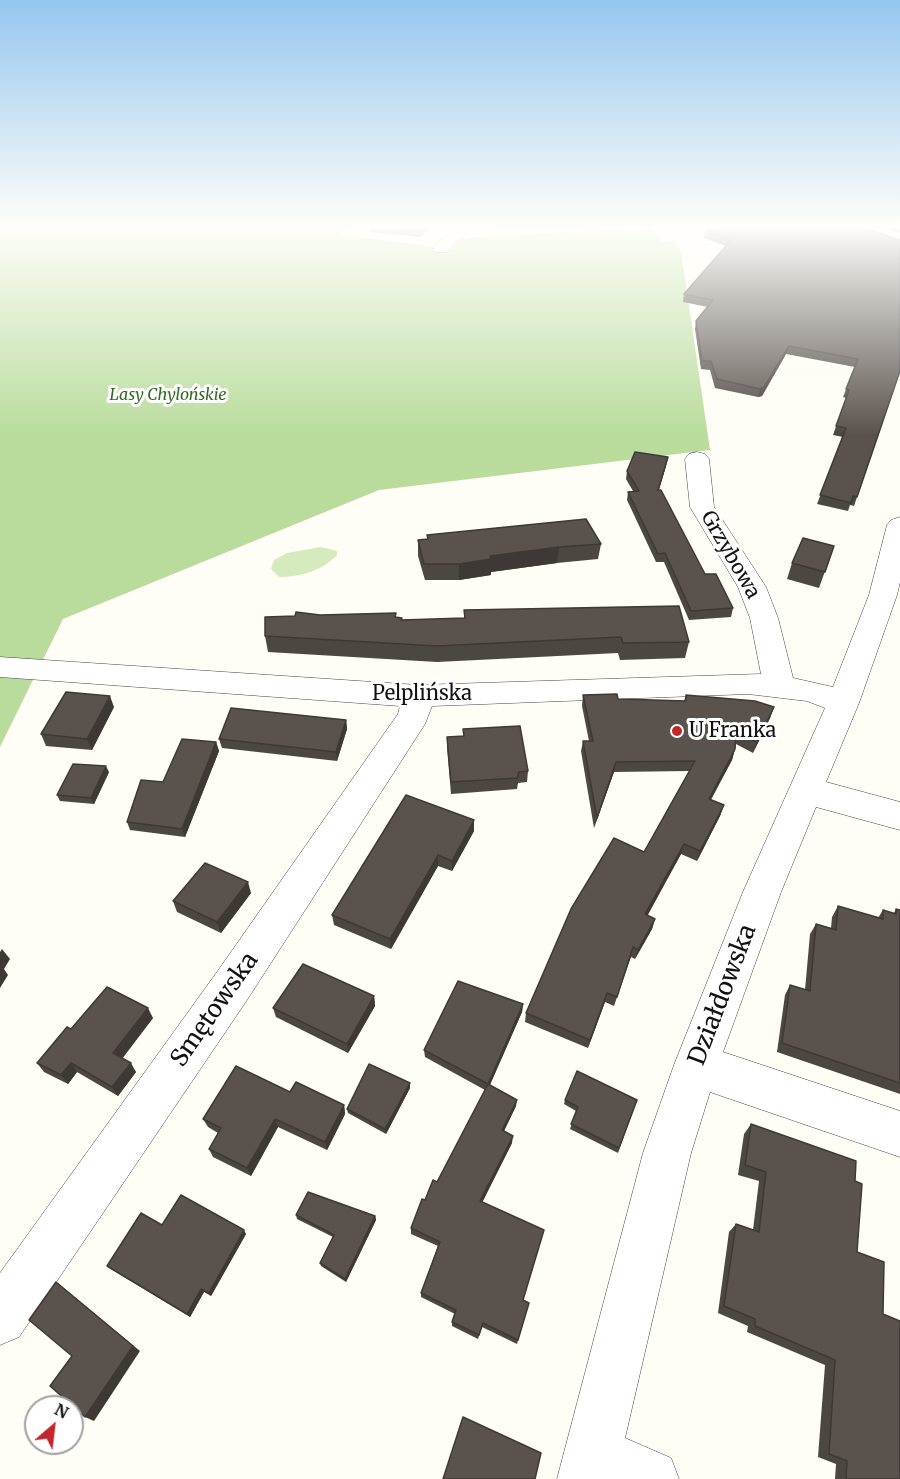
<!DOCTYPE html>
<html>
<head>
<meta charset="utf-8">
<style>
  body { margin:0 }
  #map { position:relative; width:900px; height:1479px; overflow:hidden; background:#fffdf5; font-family:Merriweather,serif }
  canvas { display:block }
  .north { position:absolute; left:24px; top:1395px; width:60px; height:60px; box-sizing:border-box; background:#fff; border:2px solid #a0a0a0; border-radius:50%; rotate:28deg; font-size:16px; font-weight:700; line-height:24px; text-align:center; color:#111 }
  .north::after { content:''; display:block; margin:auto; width:21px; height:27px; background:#c4262e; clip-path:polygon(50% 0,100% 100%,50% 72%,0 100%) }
</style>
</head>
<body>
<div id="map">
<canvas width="900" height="1479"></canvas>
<div class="north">N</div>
</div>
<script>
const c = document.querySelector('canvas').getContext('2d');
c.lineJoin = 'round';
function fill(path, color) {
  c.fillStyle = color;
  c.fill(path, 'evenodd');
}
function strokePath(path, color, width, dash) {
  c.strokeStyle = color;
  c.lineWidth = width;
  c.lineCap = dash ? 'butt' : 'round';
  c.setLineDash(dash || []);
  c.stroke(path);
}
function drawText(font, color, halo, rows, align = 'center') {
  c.font = font + ' Merriweather,serif';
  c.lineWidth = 6;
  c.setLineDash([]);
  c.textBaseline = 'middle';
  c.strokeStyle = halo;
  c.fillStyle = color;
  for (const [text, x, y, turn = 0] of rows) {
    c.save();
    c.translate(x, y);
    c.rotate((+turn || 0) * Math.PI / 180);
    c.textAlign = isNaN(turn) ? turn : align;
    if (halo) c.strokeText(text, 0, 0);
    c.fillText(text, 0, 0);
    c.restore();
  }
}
fill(new Path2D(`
  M321 547 337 551V555C322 571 300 577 279 577L271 569 274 560 287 553Z`), '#d5ebbd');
fill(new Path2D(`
  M0 228H344L337 234 435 247 444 239 652 228 663 242 673 240 681 251 710 450 379 490 63 619 0 747Z`), '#b9dc9c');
const minor = new Path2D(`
  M454 228H471L447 252H435L433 249 435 246Z
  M697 452 705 454 709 459 714 507 766 587 778 618 793 678 833 687 869 595 887 525 891 520 900 517V582L897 595 859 703 826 782 900 802V830L816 807 781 892 723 1052 900 1111V1157L710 1092 691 1153 625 1438 671 1458 679 1479H557L643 1153 674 1065 743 892 825 708 807 701 748 694 432 706 425 724 247 1000 19 1337 0 1345V1273L217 972 398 714 400 706 0 677V657L418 685 761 674 750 618 738 587 690 507 685 459 689 454Z`);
strokePath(minor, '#444', 1);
fill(minor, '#fff');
fill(new Path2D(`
  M369 228H429L420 237 369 232Z
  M705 228H866L857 497 854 506 850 505 848 511 817 504 843 437 833 435 846 398 843 397 855 367 786 354 762 396 758 397 715 388 710 370 701 369 695 329 696 321 708 307 683 302 684 294 726 246 704 238 705 231 710 229Z
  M885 228H900V233Z
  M666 466 659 490 705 574 733 608 731 617 689 620 664 562H656L627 500 628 492 633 491 626 479 627 471Z
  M427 535 601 544 598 559 557 563 491 572V575L459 580H425L418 556V540L427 539Z
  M834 546 819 588 787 579 792 563Z
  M464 610 689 642 685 658 620 660 618 653 437 662 268 652 265 636 320 615 396 613V617L402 620 464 618Z
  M583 695 618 699 684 701 686 695 774 707 770 718 753 753 736 744 735 749 732 760 711 800 724 805 720 816 697 861 681 854 647 915 655 919 652 929 635 959 631 957 614 1006 605 1002 588 1048 525 1022 526 1013 644 852 689 771 614 772 594 828 581 751 583 741H589L582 706Z
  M114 707 92 750 46 746 41 734Z
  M346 720 347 729 337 761 222 748 219 739Z
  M463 729 528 771 527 782 518 783 517 789 451 794 447 748V737L463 736Z
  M216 742 219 751 185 837 130 830 127 822 163 782Z
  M109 772 94 804 60 801 57 795Z
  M474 831 452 871 438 866 391 949 334 925 332 915Z
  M251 893 221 933 177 912 173 901Z
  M838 906 878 918 883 910 894 913 896 909 900 910V1094L777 1052 785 995 790 985 805 990 810 934 816 924 831 928 832 917Z
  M374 996 375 1006 348 1053 276 1017 273 1008Z
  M523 1004 522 1012 490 1085 516 1106 504 1131 512 1143 482 1202 523 1300 529 1303 517 1344 482 1327 478 1339 452 1326V1322L455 1314 421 1297V1293L438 1246 411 1234V1228L425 1200 437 1182 485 1090 425 1057 424 1050Z
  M153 1018 122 1058 136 1072 118 1096 77 1072 68 1084 44 1072 37 1063 71 1029Z
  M410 1083V1088L386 1134 348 1113 347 1109Z
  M290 1092 344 1105 345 1114 327 1150 278 1127 251 1176 213 1157 209 1149 218 1133 208 1127 203 1119Z
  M565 1100H637L618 1153 570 1129 576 1111 564 1104Z
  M751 1124 855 1181 857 1252 883 1314 900 1479H835L836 1464 818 1457 825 1365 747 1332 748 1326 718 1313 729 1232 736 1224 753 1230 759 1181 738 1175 744 1134Z
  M296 1215 375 1216 376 1220 346 1282 321 1266 320 1263 333 1237 297 1219Z
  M162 1225 246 1234 211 1296 204 1292 190 1317 111 1269 107 1266Z`), '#4d4742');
fill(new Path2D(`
  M422 228H429L420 237V230Z
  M789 346 786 354 762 396 758 397 760 389Z
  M668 457 666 466 656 498 658 490Z
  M559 547 557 563 491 572V575L459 580V564L490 556Z
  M110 696 114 707 92 750 87 739Z
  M774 707 770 718 753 753 757 742Z
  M346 720 347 729 337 761 336 752Z
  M216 742 219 751 185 837 182 829Z
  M735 749 732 760 705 809 709 799Z
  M616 762 614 772 594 828 597 818Z
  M106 766 109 772 94 804 91 798Z
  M724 805 720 816 697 861 700 851Z
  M474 820V831L452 871V861Z
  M684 844 681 854 643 924 645 914Z
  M438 855V866L391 949 390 939Z
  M248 882 251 893 221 933 217 922Z
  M655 919 652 929 635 959 638 950Z
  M2 949 10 959 4 969 8 975 0 988V952Z
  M607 993 605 1002 588 1048 590 1040Z
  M374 996 375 1006 348 1053 347 1044Z
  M523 1004 522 1012 487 1091 488 1084Z
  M148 1008 153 1018 119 1063 113 1053Z
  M71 1063 77 1072 68 1084 61 1075Z
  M131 1063 136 1072 118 1096 112 1087Z
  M410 1083V1088L386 1134 385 1129Z
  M517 1100 516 1106 501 1137 502 1130Z
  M344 1105 345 1114 327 1150 325 1142Z
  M275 1119 278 1127 251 1176 247 1168Z
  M513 1136 512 1143 480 1207V1201Z
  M375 1216 376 1220 346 1282 345 1279Z
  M244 1230 246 1234 211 1296 209 1293Z
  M56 1282 140 1351 94 1421 85 1417Z
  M201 1289 204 1292 190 1317 187 1314Z`), '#3f3936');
const building = new Path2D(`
  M399 228H422L420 230Z
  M716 228H866L900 240V371L857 497 853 496 851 503 820 495 846 428 836 426 849 390 846 389 858 359 789 346 764 387 760 389 717 379 711 361H702L696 321 713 300 684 294 731 240 705 231Z
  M635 452 668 457 658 490H661L705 574H716L733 608 691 611 665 553 658 554 628 492 639 491 627 471Z
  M586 519 601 544 559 547 490 556 491 559 459 564H424L418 540 428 539 427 535Z
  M803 538 834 546 825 572 792 563Z
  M679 606 689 642 623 643 621 637 437 646 265 636V617L295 616 296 612 320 615 396 613 395 617 402 618 401 620 465 618 464 610Z
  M66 692 110 696 87 739 41 734Z
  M617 694 618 699 686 701V695L755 701 774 707 757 742 736 732 735 749 709 799 724 805 700 851 684 844 645 914 655 919 638 950 633 947 617 997 607 993 590 1040 526 1013 571 909 614 838 644 852 695 761 616 762 597 818 583 741H593L583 695Z
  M231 708 346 720 336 752 219 739Z
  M520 726 528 771 519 772 517 778 451 782 447 737 464 736 463 729Z
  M182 739 216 742 182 829 127 822 141 780 163 782Z
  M73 764 106 766 91 798 57 795Z
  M406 795 474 820 452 861 438 855 390 939 332 915Z
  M205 863 248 882 217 922 173 901Z
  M838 906 883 919V910L896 914V909L900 910V1083L782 1043 790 985 810 991 816 924 836 930Z
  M303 964 374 996 347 1044 273 1008Z
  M458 981 523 1004 488 1084 517 1100 502 1130 513 1136 480 1201 544 1230 523 1300 529 1303 518 1340 483 1323 479 1335 452 1322 456 1310 421 1293 440 1242 411 1228 422 1199 425 1200 433 1180 437 1182 488 1084 424 1050Z
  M107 987 148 1008 113 1053 131 1063 112 1087 71 1063 61 1075 37 1063 67 1027 71 1029Z
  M369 1064 410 1083 385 1129 347 1109Z
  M236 1066 290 1092 296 1082 344 1105 325 1142 275 1119 247 1168 209 1149 221 1128 203 1119Z
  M577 1071 637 1100 619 1148 571 1124 578 1107 565 1100Z
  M751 1124 856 1161 855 1181 862 1184 857 1252 884 1262 883 1314 900 1321V1479H846L847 1461 829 1454 835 1360 755 1326V1319L724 1306 736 1224 759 1232 766 1172 745 1165Z
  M308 1192 375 1216 345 1279 320 1263 334 1235 296 1215Z
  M181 1195 244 1230 209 1293 201 1289 187 1314 107 1266 141 1213 162 1225Z
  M56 1282 133 1346 85 1417 50 1386 72 1356 29 1320Z
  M463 1417 541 1453 535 1479H443Z`);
fill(building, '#5a524d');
strokePath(building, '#3f3936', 1.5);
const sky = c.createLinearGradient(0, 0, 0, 435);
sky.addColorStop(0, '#95c6ee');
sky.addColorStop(0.52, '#fffefa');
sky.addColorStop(1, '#fffefa00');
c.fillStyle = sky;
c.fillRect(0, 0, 900, 435);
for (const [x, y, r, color] of [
  [677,731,6,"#c4262e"]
]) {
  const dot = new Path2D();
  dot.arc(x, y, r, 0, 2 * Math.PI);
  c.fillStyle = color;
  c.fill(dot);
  strokePath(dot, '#fff', 2);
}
drawText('italic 16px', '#2f6b1f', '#fff', [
  ["Lasy Chylońskie",168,395]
]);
drawText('20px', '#111', '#fff', [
  ["Grzybowa",730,555,60],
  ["Pelplińska",422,694]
]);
drawText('20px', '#111', '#fff', [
  ["U Franka",689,731]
], 'left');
drawText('24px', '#111', '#fff', [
  ["Działdowska",723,995,-69],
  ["Smętowska",215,1010,-55]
]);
</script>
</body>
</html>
